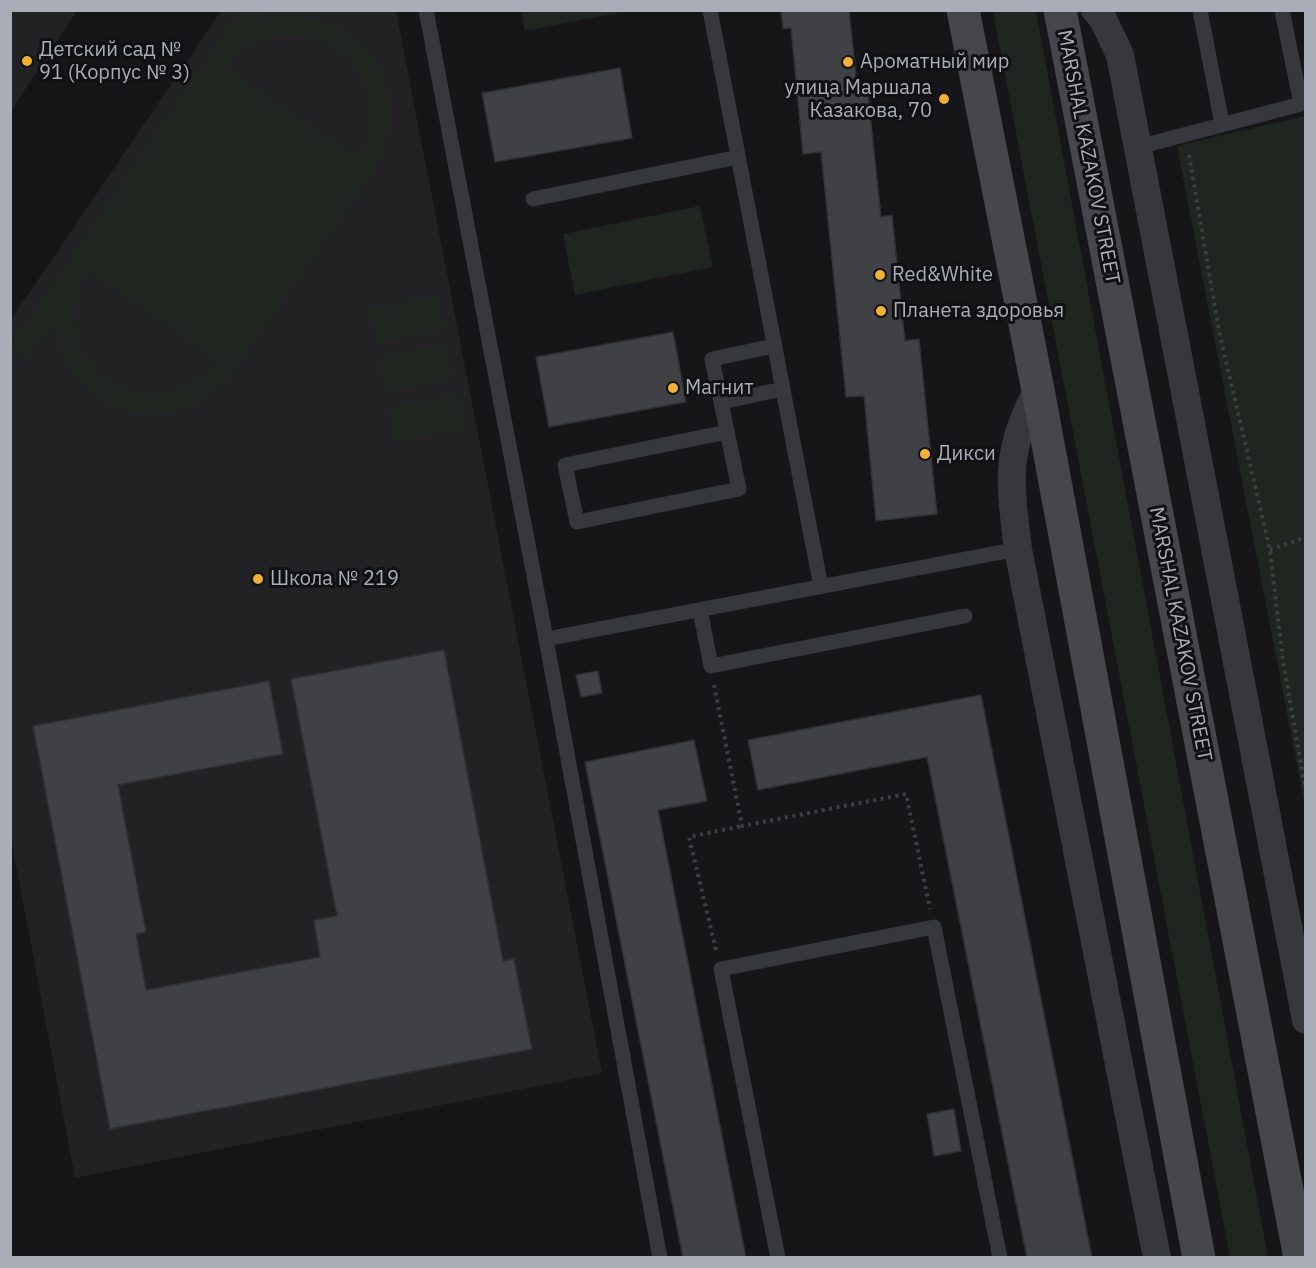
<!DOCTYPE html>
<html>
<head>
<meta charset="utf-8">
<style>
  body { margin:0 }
  #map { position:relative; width:1316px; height:1268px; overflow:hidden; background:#161618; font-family:"IBM Plex Sans",sans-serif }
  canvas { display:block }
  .frame { position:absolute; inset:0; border:12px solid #a8adb8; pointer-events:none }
</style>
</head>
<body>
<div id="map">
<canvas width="1316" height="1268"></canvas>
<div class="frame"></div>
</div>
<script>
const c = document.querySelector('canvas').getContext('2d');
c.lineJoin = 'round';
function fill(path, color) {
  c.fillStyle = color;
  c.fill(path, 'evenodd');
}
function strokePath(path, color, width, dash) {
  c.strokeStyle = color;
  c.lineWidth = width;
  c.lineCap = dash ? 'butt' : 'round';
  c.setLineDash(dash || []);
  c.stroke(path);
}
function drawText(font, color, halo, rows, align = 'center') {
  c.font = font + ' "IBM Plex Sans",sans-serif';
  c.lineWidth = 6;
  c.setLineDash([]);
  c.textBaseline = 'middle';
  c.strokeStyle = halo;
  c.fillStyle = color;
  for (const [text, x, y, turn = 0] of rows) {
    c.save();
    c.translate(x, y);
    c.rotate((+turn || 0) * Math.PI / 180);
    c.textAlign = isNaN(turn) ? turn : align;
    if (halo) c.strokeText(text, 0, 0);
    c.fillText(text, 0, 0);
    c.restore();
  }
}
fill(new Path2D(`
  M11 10 77 11 11 111 10 11Z
  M221 11H396L602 1073 75 1178 11 838 10 321Z`), '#222225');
fill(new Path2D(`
  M521 10H628V11L525 31Z
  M240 11H264L259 19C357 0 421 83 374 170L223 386C151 443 69 408 53 320L26 359 11 346ZM280 34C353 32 392 95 358 159L225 68 249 45ZM87 270H88L220 361C144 439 38 361 87 270Z
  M993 11H1036L1268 1257H1230Z
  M1305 116H1306L1305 806 1177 146Z
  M700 206 713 267 575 295 563 234Z
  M438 296 444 330 377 343 370 309Z
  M446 345 453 379 385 392 379 357Z
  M457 395 463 429 395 442 389 408Z`), '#1e261f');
const building = new Path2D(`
  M781 10H849L858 95 868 94 881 217 892 215 905 341 919 339 937 514 876 521 864 396 846 397 821 152 803 154 791 28 783 29Z
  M620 68 632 138 495 162 482 93Z
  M673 332 686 402 549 427 536 357Z
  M444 650 503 961 514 959 532 1049 110 1129 33 726 269 681 283 754 118 785 146 932 136 934 146 990 320 957 314 920 337 916 291 679Z
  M598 671 602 693 581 697 576 675Z
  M981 695 1075 1171 1092 1258H1027L927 757 758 790 748 740Z
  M694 740 707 801 658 810 746 1258H683L585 762Z
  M954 1109 961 1151 934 1156 927 1114Z`);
fill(building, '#404145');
strokePath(building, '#303034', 1.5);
strokePath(new Path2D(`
  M1189 155 1219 331 1270 550 1283 661 1306 792
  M1270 550 1306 537
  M714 685 742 826 906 794 930 909
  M716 950 689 837 742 826`), '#3d3f44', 4, [3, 4.5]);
strokePath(new Path2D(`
  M426 10 546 639
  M710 10 821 587
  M1200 10 1222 124
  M1138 147 1301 104 1282 10
  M533 199 738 157
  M721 402 712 359 774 346
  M727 432 565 465 577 522 739 489 721 402 783 389
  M700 610 711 666 965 616
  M660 1258 546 639 1018 549
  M778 1258 721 969 934 927 1000 1258`), '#37383d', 15);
strokePath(new Path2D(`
  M1095 10 1103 19 1120 55 1306 1020
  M1038 390C1004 451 1010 483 1018 549L1157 1258`), '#37383d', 28);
strokePath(new Path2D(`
  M963 10 1038 390 1199 1258
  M1060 10 1300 1258`), '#45474d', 33);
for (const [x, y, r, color] of [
  [27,61,6,"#f2b134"],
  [848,62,6,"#f2b134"],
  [944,99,6,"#f2b134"],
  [880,275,6,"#f2b134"],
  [881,311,6,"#f2b134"],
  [673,388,6,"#f2b134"],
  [925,454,6,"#f2b134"],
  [258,579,6,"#f2b134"]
]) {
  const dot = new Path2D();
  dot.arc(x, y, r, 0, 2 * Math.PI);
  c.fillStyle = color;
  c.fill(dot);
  strokePath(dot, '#111113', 2);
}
drawText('20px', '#a8adb8', '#111113', [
  ["Детский сад №",39,50],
  ["91 (Корпус № 3)",39,73],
  ["Ароматный мир",860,62],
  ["улица Маршала",932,88,"right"],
  ["Казакова, 70",932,111,"right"],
  ["Red&White",892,275],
  ["Планета здоровья",893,311],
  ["Магнит",685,388],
  ["Дикси",937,454],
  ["Школа № 219",270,579]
], 'left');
drawText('20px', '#a8adb8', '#111113', [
  ["MARSHAL KAZAKOV STREET",1088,157,79],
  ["MARSHAL KAZAKOV STREET",1180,634,79]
]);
</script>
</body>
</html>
